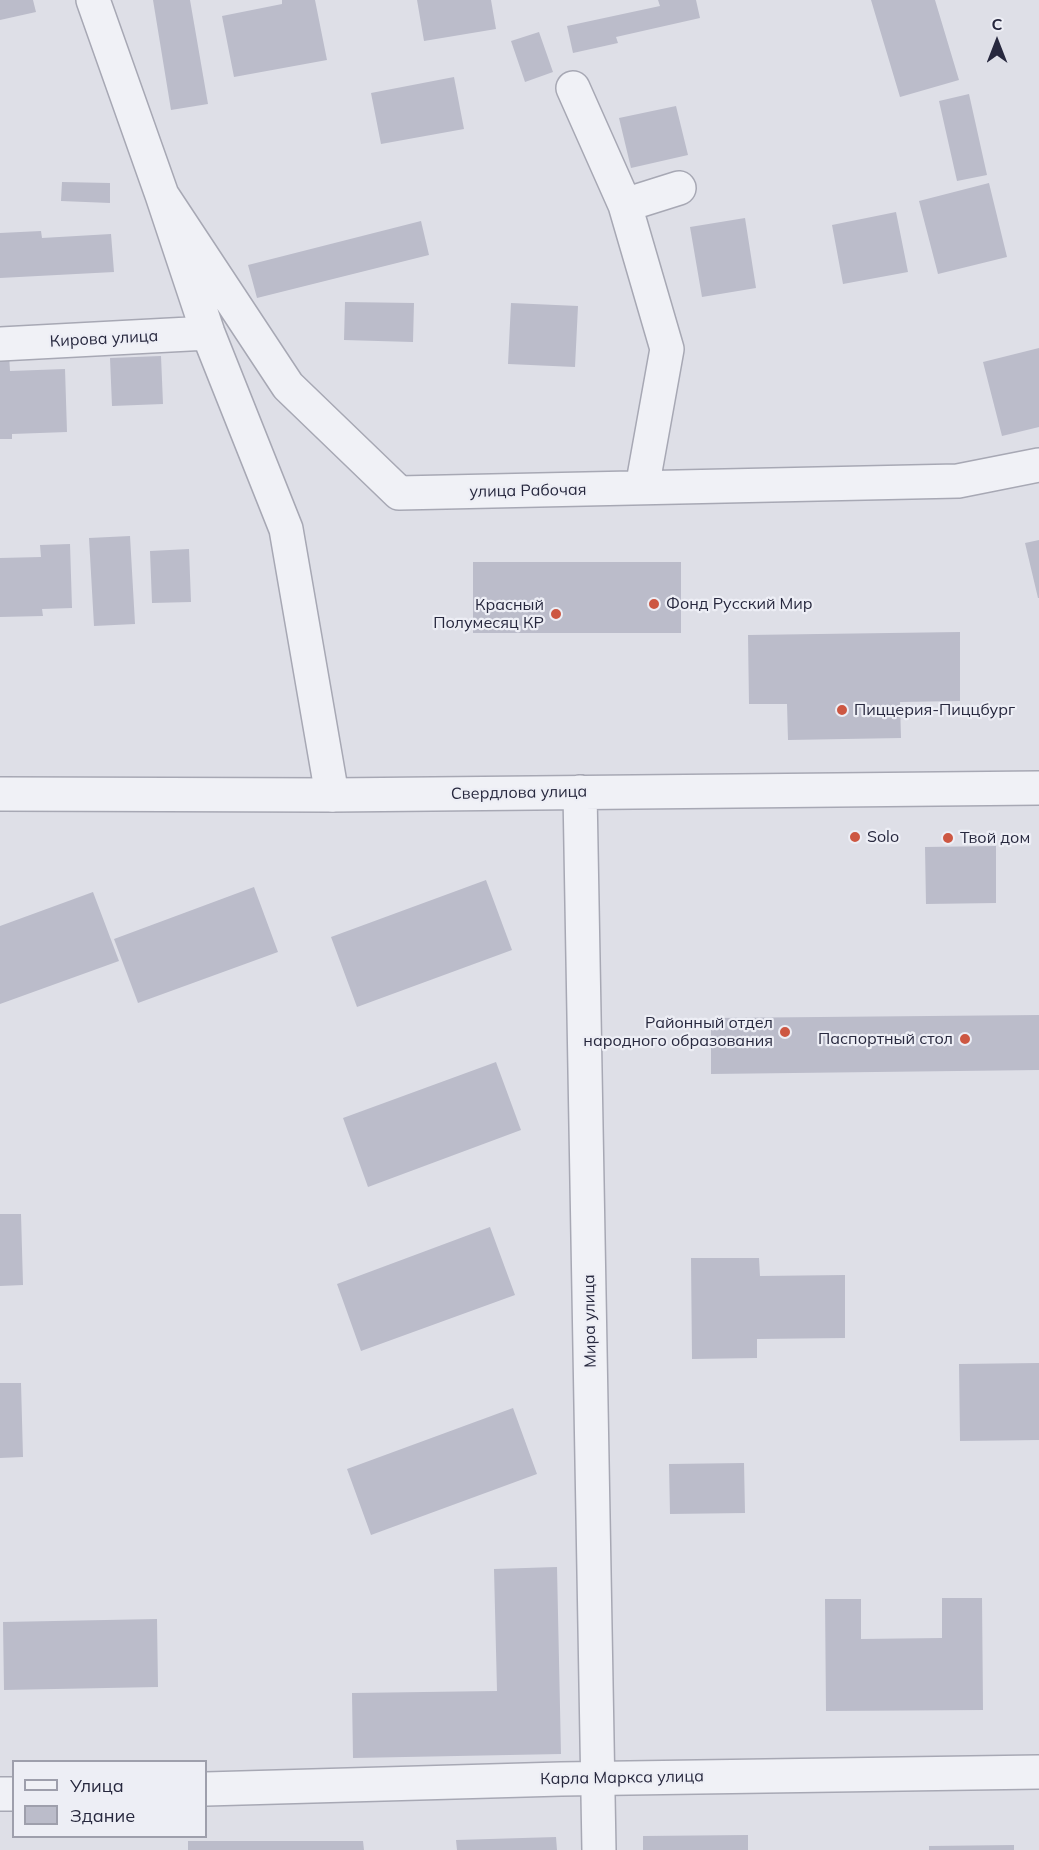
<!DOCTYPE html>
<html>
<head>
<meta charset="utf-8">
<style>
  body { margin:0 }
  #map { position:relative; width:1039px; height:1850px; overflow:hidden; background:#dedfe7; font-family:Mulish,sans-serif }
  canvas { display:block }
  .legend { position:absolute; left:12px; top:1760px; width:195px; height:78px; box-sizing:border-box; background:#edeef5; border:2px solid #9e9fac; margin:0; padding:8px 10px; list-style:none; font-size:18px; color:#27283e }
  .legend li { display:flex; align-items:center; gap:12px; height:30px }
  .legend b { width:30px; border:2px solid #9e9fac }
  .north { position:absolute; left:967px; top:12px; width:60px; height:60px; -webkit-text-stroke:4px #edeef5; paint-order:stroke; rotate:0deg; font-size:16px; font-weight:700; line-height:24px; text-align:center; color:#27283e }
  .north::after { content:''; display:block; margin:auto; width:21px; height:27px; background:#27283e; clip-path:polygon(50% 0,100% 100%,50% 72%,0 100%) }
</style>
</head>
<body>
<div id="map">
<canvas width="1039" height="1850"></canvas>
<ul class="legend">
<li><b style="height:8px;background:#f0f1f6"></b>Улица</li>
<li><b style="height:16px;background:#bbbcca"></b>Здание</li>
</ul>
<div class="north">С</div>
</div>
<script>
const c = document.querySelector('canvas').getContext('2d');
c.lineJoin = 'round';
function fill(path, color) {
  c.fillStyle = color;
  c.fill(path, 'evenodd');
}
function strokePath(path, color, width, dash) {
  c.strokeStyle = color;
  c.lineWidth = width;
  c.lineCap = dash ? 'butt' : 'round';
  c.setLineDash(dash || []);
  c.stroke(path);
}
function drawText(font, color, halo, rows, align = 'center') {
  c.font = font + ' Mulish,sans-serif';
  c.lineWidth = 4.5;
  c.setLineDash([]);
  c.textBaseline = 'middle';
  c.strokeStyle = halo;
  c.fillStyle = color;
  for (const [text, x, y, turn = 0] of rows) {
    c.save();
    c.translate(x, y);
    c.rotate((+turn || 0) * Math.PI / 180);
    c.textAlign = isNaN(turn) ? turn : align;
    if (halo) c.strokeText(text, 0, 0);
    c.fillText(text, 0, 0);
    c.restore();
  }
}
fill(new Path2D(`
  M0 0H33L36 12 0 20Z
  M153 0H190L208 104 171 110Z
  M282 0H315L327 60 234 77 222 16 282 4Z
  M417 0H491L496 29 424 41Z
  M658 0H696L700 18 616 37 618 43 573 53 567 26 660 6Z
  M871 0H935L959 80 900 97Z
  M539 32 553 72 525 82 511 41Z
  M454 77 464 129 381 144 371 93Z
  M969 94 987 175 957 181 939 101Z
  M676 106 688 155 631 168 619 118Z
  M62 182 110 183V203L61 201Z
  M989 183 1007 257 938 274 919 201Z
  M896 212 908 272 843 284 832 225Z
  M745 218 756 288 702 297 690 227Z
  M421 221 429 255 257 298 248 265Z
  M41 231 42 238 111 234 114 272 0 278V233Z
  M345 302 414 303 413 342 344 340Z
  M511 303 578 306 575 367 508 364Z
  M1039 348V427L1002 436 983 362Z
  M9 355 10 371 65 369 67 432 12 434V439H0V356Z
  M161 356 163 404 112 406 110 358Z
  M130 536 135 624 94 626 89 538Z
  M1039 540V598H1038L1025 543Z
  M70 544 72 608 42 609 43 616 0 617V558L41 557 40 545Z
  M189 549 191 602 152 603 150 551Z
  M473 562H681V633H473Z
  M960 632V701L900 702 901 738 788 740 787 704H749L748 635Z
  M996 846V903L926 904 925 847Z
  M486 880 512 950 357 1007 331 937Z
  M254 887 278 952 138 1003 114 939Z
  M93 892 119 961 0 1004V926Z
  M1039 1015V1070L711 1074V1018Z
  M496 1062 521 1130 368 1187 343 1118Z
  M0 1214H21L23 1285 0 1286Z
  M490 1227 515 1295 361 1351 337 1284Z
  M691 1258H759L760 1276 845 1275V1338L757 1339V1358L692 1359Z
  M1039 1363V1440L960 1441 959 1364Z
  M0 1383H21L23 1457 0 1458Z
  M513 1408 537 1474 371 1535 347 1469Z
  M744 1463 745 1513 670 1514 669 1464Z
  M557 1567 561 1754 353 1758 352 1693 497 1691 494 1569Z
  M942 1598H982L983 1710 826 1711 825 1599H861V1639L942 1638Z
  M157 1619 158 1687 4 1690 3 1622Z
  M748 1835V1850H643V1836Z
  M556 1837 557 1850H457L456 1840Z
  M188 1841H363L364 1850H188Z
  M1014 1845V1850H929V1846Z`), '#bbbcca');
const minor = new Path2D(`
  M93 0 162 195 208 333 286 529 332 795
  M573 88 625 205 667 349 642 488
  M162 195 288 386 399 493 958 481 1039 465
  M625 205 679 188
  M0 344 208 333`);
const tertiary = new Path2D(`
  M580 792 599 1850
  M0 794 332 795 1039 788
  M206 1789 561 1779 1039 1772
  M0 1794H14`);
strokePath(minor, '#a7a8b4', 36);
strokePath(tertiary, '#a7a8b4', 36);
strokePath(minor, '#f0f1f6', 33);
strokePath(tertiary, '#f0f1f6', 33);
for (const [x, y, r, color] of [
  [654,604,6,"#cd5742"],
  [556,614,6,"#cd5742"],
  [842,710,6,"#cd5742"],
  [855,837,6,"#cd5742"],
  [948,838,6,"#cd5742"],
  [785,1032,6,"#cd5742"],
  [965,1039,6,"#cd5742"]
]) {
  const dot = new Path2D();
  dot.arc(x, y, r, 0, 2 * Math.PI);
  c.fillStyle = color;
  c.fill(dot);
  strokePath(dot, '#edeef5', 2);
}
drawText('16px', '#27283e', '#edeef5', [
  ["Кирова улица",104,339,-3],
  ["улица Рабочая",528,491,-1],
  ["Свердлова улица",519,793,-1],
  ["Мира улица",590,1321,-91],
  ["Карла Маркса улица",622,1778,-1]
]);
drawText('16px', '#27283e', '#edeef5', [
  ["Фонд Русский Мир",666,604],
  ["Красный",544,605,"right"],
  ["Полумесяц КР",544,623,"right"],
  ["Пиццерия-Пиццбург",854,710],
  ["Solo",867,837],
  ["Твой дом",960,838],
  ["Районный отдел",773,1023,"right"],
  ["народного образования",773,1041,"right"],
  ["Паспортный стол",953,1039,"right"]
], 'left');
</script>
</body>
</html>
